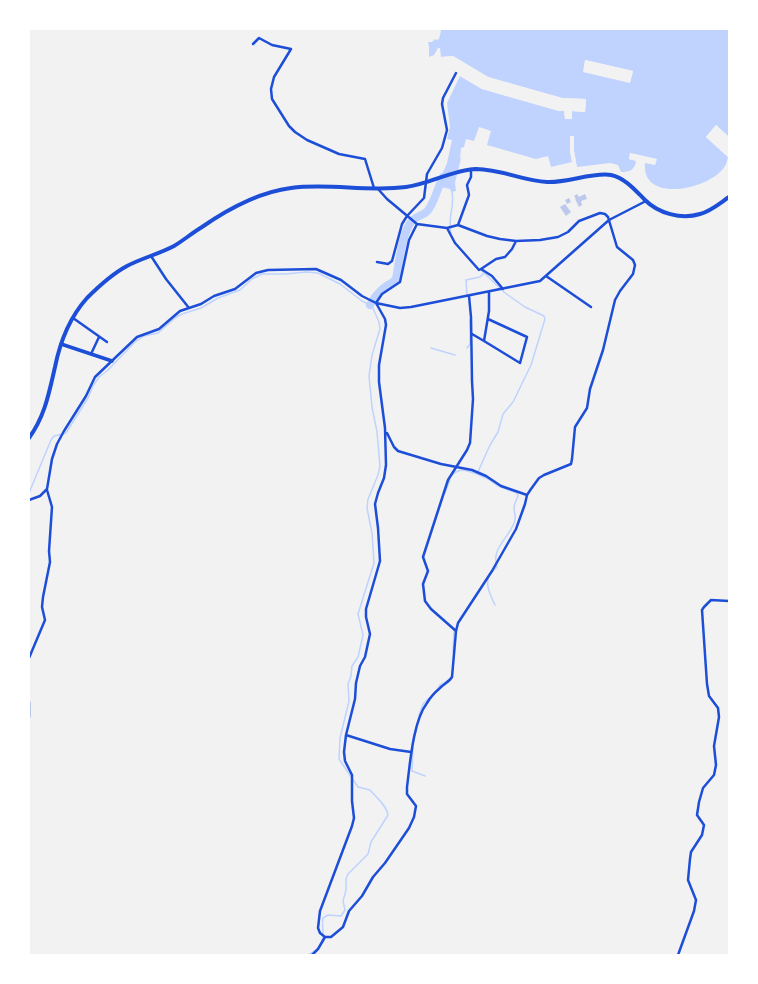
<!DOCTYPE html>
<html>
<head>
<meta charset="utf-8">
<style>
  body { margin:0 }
  #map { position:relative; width:758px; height:984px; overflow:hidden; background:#f2f2f2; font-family:"Archivo Narrow",sans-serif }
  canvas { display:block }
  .frame { position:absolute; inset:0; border:30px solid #fff; pointer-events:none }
</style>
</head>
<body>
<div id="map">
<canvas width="758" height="984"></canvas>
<div class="frame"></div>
</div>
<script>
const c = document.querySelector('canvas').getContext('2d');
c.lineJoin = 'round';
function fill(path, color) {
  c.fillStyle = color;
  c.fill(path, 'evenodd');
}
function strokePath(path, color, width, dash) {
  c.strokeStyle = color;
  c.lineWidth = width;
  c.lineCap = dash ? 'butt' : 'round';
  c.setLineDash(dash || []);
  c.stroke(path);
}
fill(new Path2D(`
  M439 29H729V137L716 125 706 137 728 157C727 160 727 163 725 166 712 189 641 205 645 163L655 165 656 159 630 153 629 159 636 161C635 170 629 172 621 172L618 165 610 163 577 167 574 151 573 136 570 137V151L572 162 551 167 548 156 536 159 487 145 491 131 479 127 474 141 466 139 464 147 461 148 460 158H461L455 183 456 191 451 192 450 189 437 186 447 163 452 140 447 139 450 127 447 103 460 76 482 89 559 111H564L565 118 572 119 571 111 585 112 586 99 562 98 488 77 453 56 441 57 440 48H438L434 55 429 57V47L428 42H432L435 39 436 40 439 39 441 31ZM585 60 633 71 630 82 584 72Z`), '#bfd3fe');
fill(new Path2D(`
  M453 56 488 77 562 98 586 99 585 112 572 111V119H565L564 111H559L482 89 460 76V75L483 87 559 109 565 110 567 117H570V111L571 110H583L584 101 562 100 488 79 453 58 441 59 439 57Z
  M585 60 633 71 630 83 583 72ZM587 63 631 72 629 80 586 70Z
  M716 125 729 137V139L716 128 709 136 729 155V158L706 137Z
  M570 136H574V151L577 169 575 168 574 163 573 164 572 162 570 151Z
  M630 153 657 159 655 165 643 162 645 161 654 163V161L632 156 631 158 637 159 638 161 629 159Z`), '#f2f2f2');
strokePath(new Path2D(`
  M451 233C447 219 455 206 452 192
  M467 295 466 280 480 277 484 273
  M431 348 455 355
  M467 348 470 344V320
  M477 474 488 479 498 486 517 493 518 496C517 499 514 503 514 508 514 513 517 518 514 523 508 539 491 548 497 567L491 573
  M452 475C461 467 467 471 477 474L490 445 498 432 503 414 513 402 531 365 545 319 544 316 525 307 505 293 481 270
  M29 493 51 440 54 436 66 433 88 398 93 386 99 377 108 370 135 342 144 336 158 333 175 318 182 314 201 308 218 298 240 290 252 279 262 274H285L306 272 318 273 340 284 362 301 372 306 379 322 380 329 372 355 369 376 372 407 377 432 380 466 378 475 368 499 367 508 372 533 374 563 358 614 363 635 358 657 352 666 351 676 348 684 349 701 340 738 339 759 358 787 370 790C376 797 387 806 388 815L371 842 368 854 348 874 346 879V890L343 901 345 910 341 916 328 915 323 918C321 926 325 933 322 941
  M445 493 450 480
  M488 578C486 588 491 596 495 605
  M453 652 454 630
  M436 691 440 685 446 682
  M419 715 423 704 429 698
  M413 748 412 771 425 776
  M308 955 315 951`), '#bfd3fe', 1.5);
strokePath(new Path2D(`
  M370 305C374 298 378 292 385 287 389 284 393 283 396 279 399 263 402 234 411 222 416 215 425 216 429 209 435 200 438 187 443 177`), '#bfd3fe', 8);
fill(new Path2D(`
  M577 194 579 197 585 194 587 199 581 201 582 205 579 207 575 199H576L574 196Z
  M569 198 571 202 567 204 565 200Z
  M565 204 571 212 566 216 560 207Z`), '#bdc9ec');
strokePath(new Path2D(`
  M253 44 259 38 272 45 291 49 274 77 271 89 272 99 289 126 295 132 307 140 339 154 365 159 374 188
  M378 189 387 199 417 224 447 228 458 225 487 236 500 239 516 241 540 240 558 237 568 232 579 221 600 213 605 214 608 217 617 247 633 260 635 265 633 274 620 291 615 300 603 350 590 389 587 408 575 427 572 459 571 464 544 475 539 478 531 489 527 495 525 504 516 529 492 571 458 623 456 631 452 677C449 682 443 684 439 689 434 693 430 698 427 703 413 721 410 764 407 787V794L416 806 414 817 409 828 385 863 373 877 362 896 349 911 343 927 331 937H325L320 933 318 928 320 911 352 826 354 818 352 801V775L345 761 344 752 346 735 355 699 356 683 360 666 365 657 370 634 366 617V609L380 561 378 528 375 504 378 493 384 478 386 465 385 428 379 382V365L386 325 385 319 376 303 382 294 400 282 409 240 417 224
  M458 225 469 195 467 185 471 177V169
  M447 228 455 243 479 270 481 269 492 276 503 289
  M151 256 166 279 189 308
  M377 262 388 264 392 261 402 224 407 216 424 198 427 174 442 148 447 130 442 104 443 98 456 73
  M481 269 496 259 505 257 512 249 516 241
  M546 276 591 307
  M73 318 107 342
  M472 334 484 341 489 311V292
  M484 341 520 363 527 337 488 319
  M91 354 99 337
  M387 433 394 447 398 451 441 464 472 470 486 476 501 486 527 495
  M29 500 40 496 47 489 52 459 57 444 64 431 86 396 95 377 137 337 159 329 180 311 201 304 214 296 235 289 256 273 268 270 316 269 341 280 362 296 376 303 400 308 411 307 540 281 609 220 646 201
  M456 631 431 609 425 601 423 584 428 571 423 557 448 480 467 450 470 443 473 399 472 381 471 317 469 296
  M29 658 45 620 42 607 43 597 50 562 49 551 52 507 47 490
  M29 702V717
  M346 735 390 749 411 752
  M312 955 318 949 325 937
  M678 955 694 911 696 900 688 880 690 859 691 852 702 835 704 825 697 815 699 802 703 788 714 775 716 765 714 746 719 717 718 708 709 696 707 684 702 610 704 607 711 600 729 601`), '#1d4ed8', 2.5);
strokePath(new Path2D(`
  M61 344 112 361`), '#1d4ed8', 3.5);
strokePath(new Path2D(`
  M29 438C45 416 49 393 55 367 60 342 70 317 87 298 99 286 112 274 127 266 142 258 159 254 174 246 184 240 192 233 202 227 228 209 259 192 291 188 329 183 368 192 406 187 430 184 452 170 476 169 501 169 523 181 547 182 567 183 593 172 611 175 625 178 635 190 645 200 658 213 681 220 700 214 711 211 720 203 729 197`), '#1d4ed8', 4);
</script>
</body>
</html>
